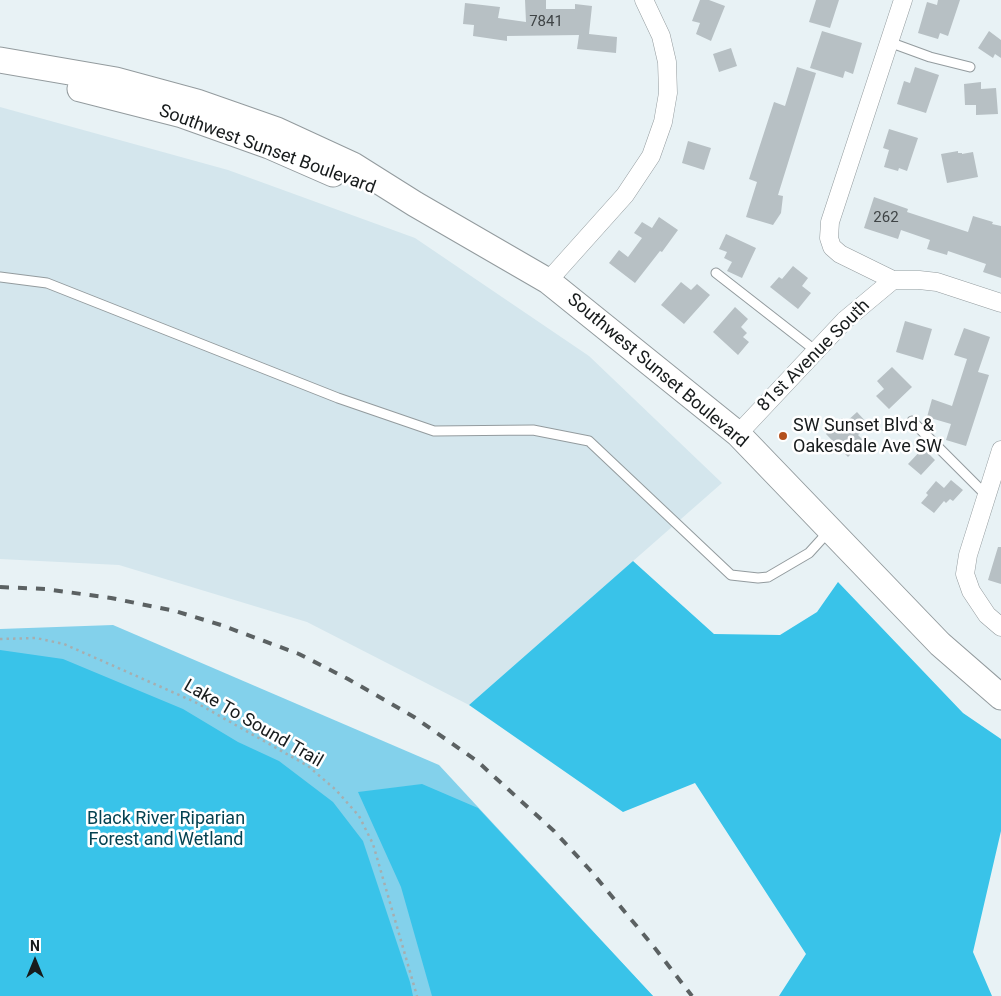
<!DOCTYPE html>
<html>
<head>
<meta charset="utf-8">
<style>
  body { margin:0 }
  #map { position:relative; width:1001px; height:996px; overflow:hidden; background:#e8f2f5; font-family:Roboto,sans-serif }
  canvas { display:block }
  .north { position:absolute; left:10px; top:936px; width:50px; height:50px; -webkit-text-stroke:4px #fff; paint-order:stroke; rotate:0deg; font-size:14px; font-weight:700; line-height:20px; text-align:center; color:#171b1c }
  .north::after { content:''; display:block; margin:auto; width:18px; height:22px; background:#171b1c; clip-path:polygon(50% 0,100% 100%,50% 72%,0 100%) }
</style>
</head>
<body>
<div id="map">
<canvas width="1001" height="996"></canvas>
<div class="north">N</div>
</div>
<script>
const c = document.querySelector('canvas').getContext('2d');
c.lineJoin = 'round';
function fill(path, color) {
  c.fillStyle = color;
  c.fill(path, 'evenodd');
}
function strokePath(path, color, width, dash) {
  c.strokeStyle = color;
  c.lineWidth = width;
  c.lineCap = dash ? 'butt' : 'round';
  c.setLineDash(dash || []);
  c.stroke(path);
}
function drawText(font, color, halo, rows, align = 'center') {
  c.font = font + ' Roboto,sans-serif';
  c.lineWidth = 5;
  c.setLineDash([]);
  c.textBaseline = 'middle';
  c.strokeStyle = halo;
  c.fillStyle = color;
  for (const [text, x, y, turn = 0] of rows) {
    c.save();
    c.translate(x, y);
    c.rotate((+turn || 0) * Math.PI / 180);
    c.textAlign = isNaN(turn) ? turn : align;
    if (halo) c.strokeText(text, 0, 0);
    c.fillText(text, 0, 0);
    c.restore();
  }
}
fill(new Path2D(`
  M0 107 228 170 415 238 589 356 722 483 469 705 307 622 119 565 0 559Z`), '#d4e6ed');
fill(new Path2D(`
  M113 625 439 765 653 996H0V629Z`), '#83d1eb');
fill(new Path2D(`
  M633 561 714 634 780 635 817 612 838 582 963 713 1001 739V831L973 952 992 996H779L806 954 695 783 623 812 469 705Z
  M0 650 63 659 183 709 238 742 279 761 333 802 363 841 410 982 413 996H0Z
  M422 784 478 808 653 996H432L401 887 358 792Z`), '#39c3e9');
fill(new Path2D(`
  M525 0H546V9H575V4L592 6 589 34 617 37 616 53 577 49 579 35 507 36V41L473 36 474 25 463 24 465 3 500 7 498 18 526 22Z
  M700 0H709L725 6 711 41 696 34 700 23 692 21Z
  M816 0H839L830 28 809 22Z
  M938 0H960L948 36 940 33 938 39 918 33 927 2 937 5Z
  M822 31 862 43 853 74 845 71 843 78 810 68Z
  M989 31 1001 40V58L995 54 993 58 978 48Z
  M731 48 737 66 719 72 713 54Z
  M797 67 816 73 778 195 783 196 781 213 773 225 746 217 757 182 749 179 774 102 785 106Z
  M915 67 939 75 926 113 897 104 904 81 910 83Z
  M981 82V89L996 88 998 114 976 115V105H965L964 84Z
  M889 129 918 138 907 171 899 168 898 171 884 167 889 150 883 148Z
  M688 141 711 148 704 170 682 163Z
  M958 151V153H962V154L973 152 978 177 947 183 941 154Z
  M874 197 908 209 907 212 968 232 973 216 993 222 992 224 1001 226V278L983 272 986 264 948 251 947 255 927 249 930 240 901 230 898 239 864 228Z
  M659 217 678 230 662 252 660 251 635 283 609 263 619 250 628 257 642 238 634 233 642 222 652 228Z
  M726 234 756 248 742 278 727 271 732 262 724 258 727 252 719 249Z
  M793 266 808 278 802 286 811 293 798 309 770 287 779 277 782 279Z
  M681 282 691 290 697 284 710 295 684 324 661 305Z
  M735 307 748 319 741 327 747 333 743 337 749 342 738 355 713 332Z
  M905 321 932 329 923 360 896 352Z
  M964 328 990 337 978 372 989 375 966 446 946 440 951 424 927 417 932 399 952 406 967 359 954 355Z
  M892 367 912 387 889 409 876 396 884 389 877 381Z
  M857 412 869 425 858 435 864 441 848 457 826 434 842 418 846 422Z
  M923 448 935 460 921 475 908 464Z
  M951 480 963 490 953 501 950 499 946 503 944 501 934 513 921 503 928 495 926 493 936 481 944 488Z
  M998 547H1001V584L988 580Z`), '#b7c0c4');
const lane = new Path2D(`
  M889 42 930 57 970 67
  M716 273 816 351
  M0 277 47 283 338 398 434 431 533 430 589 441 731 575 758 578 768 577 809 553 829 531
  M912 421 987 496`);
const street = new Path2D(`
  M903 0 830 222 829 238 832 247 840 254 893 280H919L937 282 1001 303
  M548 281 625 195 651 156 663 122 668 93 667 62 661 36 644 0
  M738 434 845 320 893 280
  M1001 450 968 555 965 574 971 591 987 615 1001 627`);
const secondary = new Path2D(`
  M0 60 116 80 197 102 277 130 353 165 415 204 548 281 738 434 940 644 1001 697
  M80 89 182 115 269 146 333 174`);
strokePath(lane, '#939b9e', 11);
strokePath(street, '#939b9e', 19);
strokePath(secondary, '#939b9e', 27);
strokePath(new Path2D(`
  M0 639 36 638 64 644 195 702 308 766 336 790 359 816 373 844 417 996`), '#a6aeb0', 2.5, [2.5, 4]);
strokePath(lane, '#fff', 9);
strokePath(street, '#fff', 18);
strokePath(secondary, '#fff', 25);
strokePath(new Path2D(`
  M0 587 45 589 111 598 175 611 221 625 299 654 348 679 414 717 477 761 554 831 590 870 654 947 692 996`), '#5b6162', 4, [9, 9]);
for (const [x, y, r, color] of [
  [783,436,5,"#b4501d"]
]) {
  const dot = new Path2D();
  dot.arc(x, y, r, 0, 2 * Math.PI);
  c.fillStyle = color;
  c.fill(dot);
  strokePath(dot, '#fff', 2);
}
drawText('15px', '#3f4446', null, [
  ["7841",546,22],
  ["262",886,218]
]);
drawText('18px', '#171b1c', '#fff', [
  ["Southwest Sunset Boulevard",267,150,20],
  ["81st Avenue South",814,356,-45],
  ["Southwest Sunset Boulevard",657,371,40],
  ["Lake To Sound Trail",253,724,30]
]);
drawText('18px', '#171b1c', '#fff', [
  ["SW Sunset Blvd &",793,426],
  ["Oakesdale Ave SW",793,447]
], 'left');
drawText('18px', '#044251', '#fff', [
  ["Black River Riparian",166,819],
  ["Forest and Wetland",166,840]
]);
</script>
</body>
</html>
